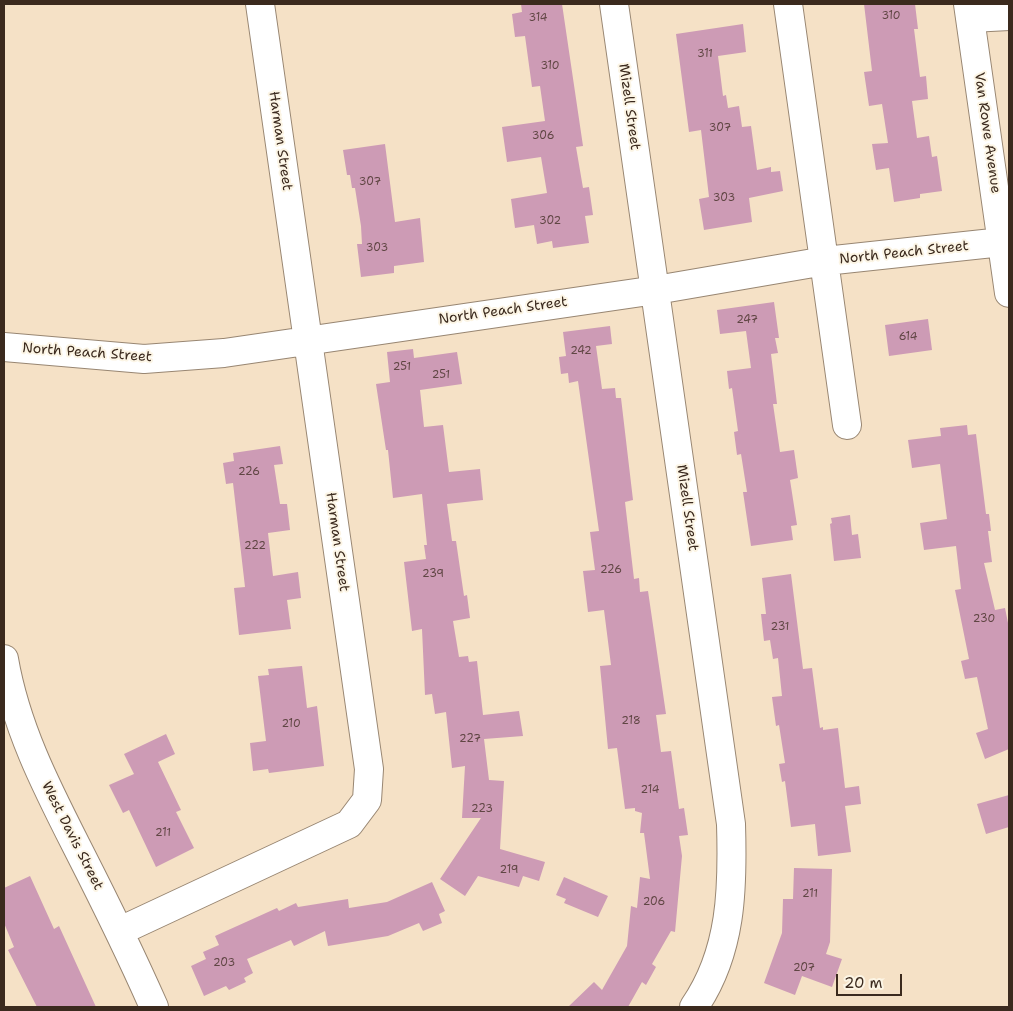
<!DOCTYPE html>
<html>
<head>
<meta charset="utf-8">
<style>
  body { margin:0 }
  #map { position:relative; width:1013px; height:1011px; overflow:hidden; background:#f5e1c6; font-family:"Shantell Sans",sans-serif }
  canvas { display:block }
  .frame { position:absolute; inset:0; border:5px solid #3b2a1e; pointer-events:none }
  .scale { position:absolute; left:836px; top:974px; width:66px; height:22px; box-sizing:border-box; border:2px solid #3b2a1e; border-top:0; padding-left:6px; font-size:15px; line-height:18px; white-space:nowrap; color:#3b2a1e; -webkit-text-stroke:4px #fcf5e5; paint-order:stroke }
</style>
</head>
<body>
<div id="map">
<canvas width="1013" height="1011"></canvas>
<div class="frame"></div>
<div class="scale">20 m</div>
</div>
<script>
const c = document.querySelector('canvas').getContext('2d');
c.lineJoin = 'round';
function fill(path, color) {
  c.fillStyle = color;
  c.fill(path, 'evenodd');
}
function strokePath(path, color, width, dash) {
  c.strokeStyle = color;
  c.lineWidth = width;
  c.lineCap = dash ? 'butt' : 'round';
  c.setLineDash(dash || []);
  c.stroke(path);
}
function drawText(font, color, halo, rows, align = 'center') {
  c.font = font + ' "Shantell Sans",sans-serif';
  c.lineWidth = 4;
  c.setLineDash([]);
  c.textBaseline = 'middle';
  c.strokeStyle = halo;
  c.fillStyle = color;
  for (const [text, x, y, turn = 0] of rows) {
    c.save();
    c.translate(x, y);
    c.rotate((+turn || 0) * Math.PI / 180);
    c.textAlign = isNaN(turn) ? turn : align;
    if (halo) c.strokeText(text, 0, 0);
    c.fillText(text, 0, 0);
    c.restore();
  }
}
fill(new Path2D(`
  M521 4H562L583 146 576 147 583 188 589 187 593 215 585 216 589 243 553 248 552 241 537 244 534 225 515 228 511 199 547 193 541 157 507 162 502 127 545 121 540 86 532 87 525 36 515 37 512 14 522 12Z
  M864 4H915L918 29H914L920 77 926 76 928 99 912 101 917 138 929 136 932 157 937 156 942 191 920 194V198L894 202 889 168 876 170 872 144 888 143 882 104 869 106 864 72 872 71Z
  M743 24 746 52 718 56 723 96 726 95 728 108 739 106 742 127 751 126 757 170 771 167V172L780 171 783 191 749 198 752 222 704 230 699 199 709 197 701 130 689 132 676 34Z
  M385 144 395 222 420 218 424 262 394 266V273L361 277 357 244H362L361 226 355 188H352L350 175H347L343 150Z
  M774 302 779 338H775L778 353 771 354 777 404H773L780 452 794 450 798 478 790 480 797 525 791 526 793 540 751 546 743 492H747L741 454 737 455 734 432 738 431 732 388 729 389 727 371 751 368 746 331 720 334 717 310Z
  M928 319 932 350 889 356 885 325Z
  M610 326 612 344 596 346 602 389 615 388 616 398H621L633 500 625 502 634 579 639 578 640 592 648 591 666 714 656 715 661 752 671 751 679 809 684 808 688 835 679 836 682 856 675 932 671 931 652 964 656 967 646 985 642 982 628 1007H568L594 982 602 990 627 946 631 906 637 908 640 877 650 879 644 833H640L642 813 635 811V808L625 809 617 748 608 749 600 666 611 665 604 610 588 612 583 571 595 570 590 532 599 531 578 381 569 383 568 373 561 374 559 357 566 356 563 332Z
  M413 349 414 358 457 352 462 384 420 390 424 427 443 425 449 472 480 469 483 500 447 504 452 541H456L464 596 467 595 470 618 453 621 459 657 468 656 469 662 477 661 483 715 519 711 523 736 484 739 489 780 504 781 500 849 545 862 539 881 523 876 519 887 478 876 465 896 440 879 481 818H462L465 766 452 768 446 712 435 714 432 694 425 695 422 629 412 631 404 562 426 559 424 545H427L422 494 393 498 388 450H386L376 384 390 382 387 352Z
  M967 425 968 435 976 434 986 514H989L991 531H988L992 562 984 563 995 610 1005 608 1009 628V749L985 759 976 733 988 729 977 677 965 679 961 661 969 659 955 590 961 589 956 546 924 550 920 523 947 519 940 464 912 468 908 440 941 436 940 428Z
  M280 446 283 464 274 465 280 504H287L290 530 268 533 273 576 298 572 301 598 287 600 291 629 239 635 234 588 245 587 233 483 226 484 223 463 234 461 233 453Z
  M850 515 852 535 858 534 861 558 834 561 830 524 832 523 831 518Z
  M791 574 803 669 812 668 820 728 823 727V730L838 728 845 788 859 786 861 804 845 806 851 852 818 856 815 824 791 827 785 781 782 782 779 764 785 763 779 725 776 726 772 697 782 696 778 658 773 659 770 640 764 641 761 614H766L762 578Z
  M302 666 307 708 317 706 324 766 269 773 268 769 253 771 250 743 266 741 258 676 269 675 268 669Z
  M166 734 175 754 158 762 181 810 176 812 194 848 156 867 129 810 123 813 109 785 134 774 124 754Z
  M1009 795V827L986 834 977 804Z
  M794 868 832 869 830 942 826 954 842 959 832 987 802 976 795 995 764 983 782 933 783 899H793Z
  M30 876 54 929 59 926 96 1007H37L8 950 14 947 4 923V888Z
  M564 877 608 896 598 917 564 903 566 899 556 895Z
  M432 882 445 911 439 914 442 923 423 931 419 923 388 936 328 946 325 931 294 946 291 940 247 959 253 973 244 978 246 982 229 990 226 986 204 996 191 966 206 959 203 952 219 945 215 936 277 908 279 911 296 903 298 907 348 899 349 908 387 902Z`), '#cd9bb5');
const minor = new Path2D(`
  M614 4 731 824C733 888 732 952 694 1007
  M788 4 847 425
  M968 4 1009 293
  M971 18 1009 16
  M4 347 144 359 224 353 656 290 825 261 1002 242
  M4 659C16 729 48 790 80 853 106 904 131 955 154 1007
  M120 931 349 824 367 800 369 769 260 4`);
strokePath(minor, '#988672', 30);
strokePath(minor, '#fff', 28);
drawText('11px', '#604644', null, [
  ["310",891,16],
  ["314",538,18],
  ["311",705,54],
  ["310",550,66],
  ["307",720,128],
  ["306",543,136],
  ["307",370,182],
  ["303",724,198],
  ["302",550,221],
  ["303",377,248],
  ["247",747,320],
  ["614",908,337],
  ["242",581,351],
  ["251",402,367],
  ["251",441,375],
  ["226",249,472],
  ["222",255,546],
  ["226",611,570],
  ["239",433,574],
  ["230",984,619],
  ["231",780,627],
  ["218",631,721],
  ["210",291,724],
  ["227",470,739],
  ["214",650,790],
  ["223",482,809],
  ["211",163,833],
  ["219",509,870],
  ["211",810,894],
  ["206",654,902],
  ["203",224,963],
  ["207",804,968]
]);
drawText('14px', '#3b2a1e', '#fcf5e5', [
  ["Mizell Street",629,107,82],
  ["Van Rowe Avenue",987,133,82],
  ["Harman Street",280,141,82],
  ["North Peach Street",904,253,-6],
  ["North Peach Street",503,311,-8],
  ["North Peach Street",87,353,4],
  ["Mizell Street",687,508,82],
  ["Harman Street",337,542,82],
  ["West Davis Street",72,836,63]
]);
</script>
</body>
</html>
